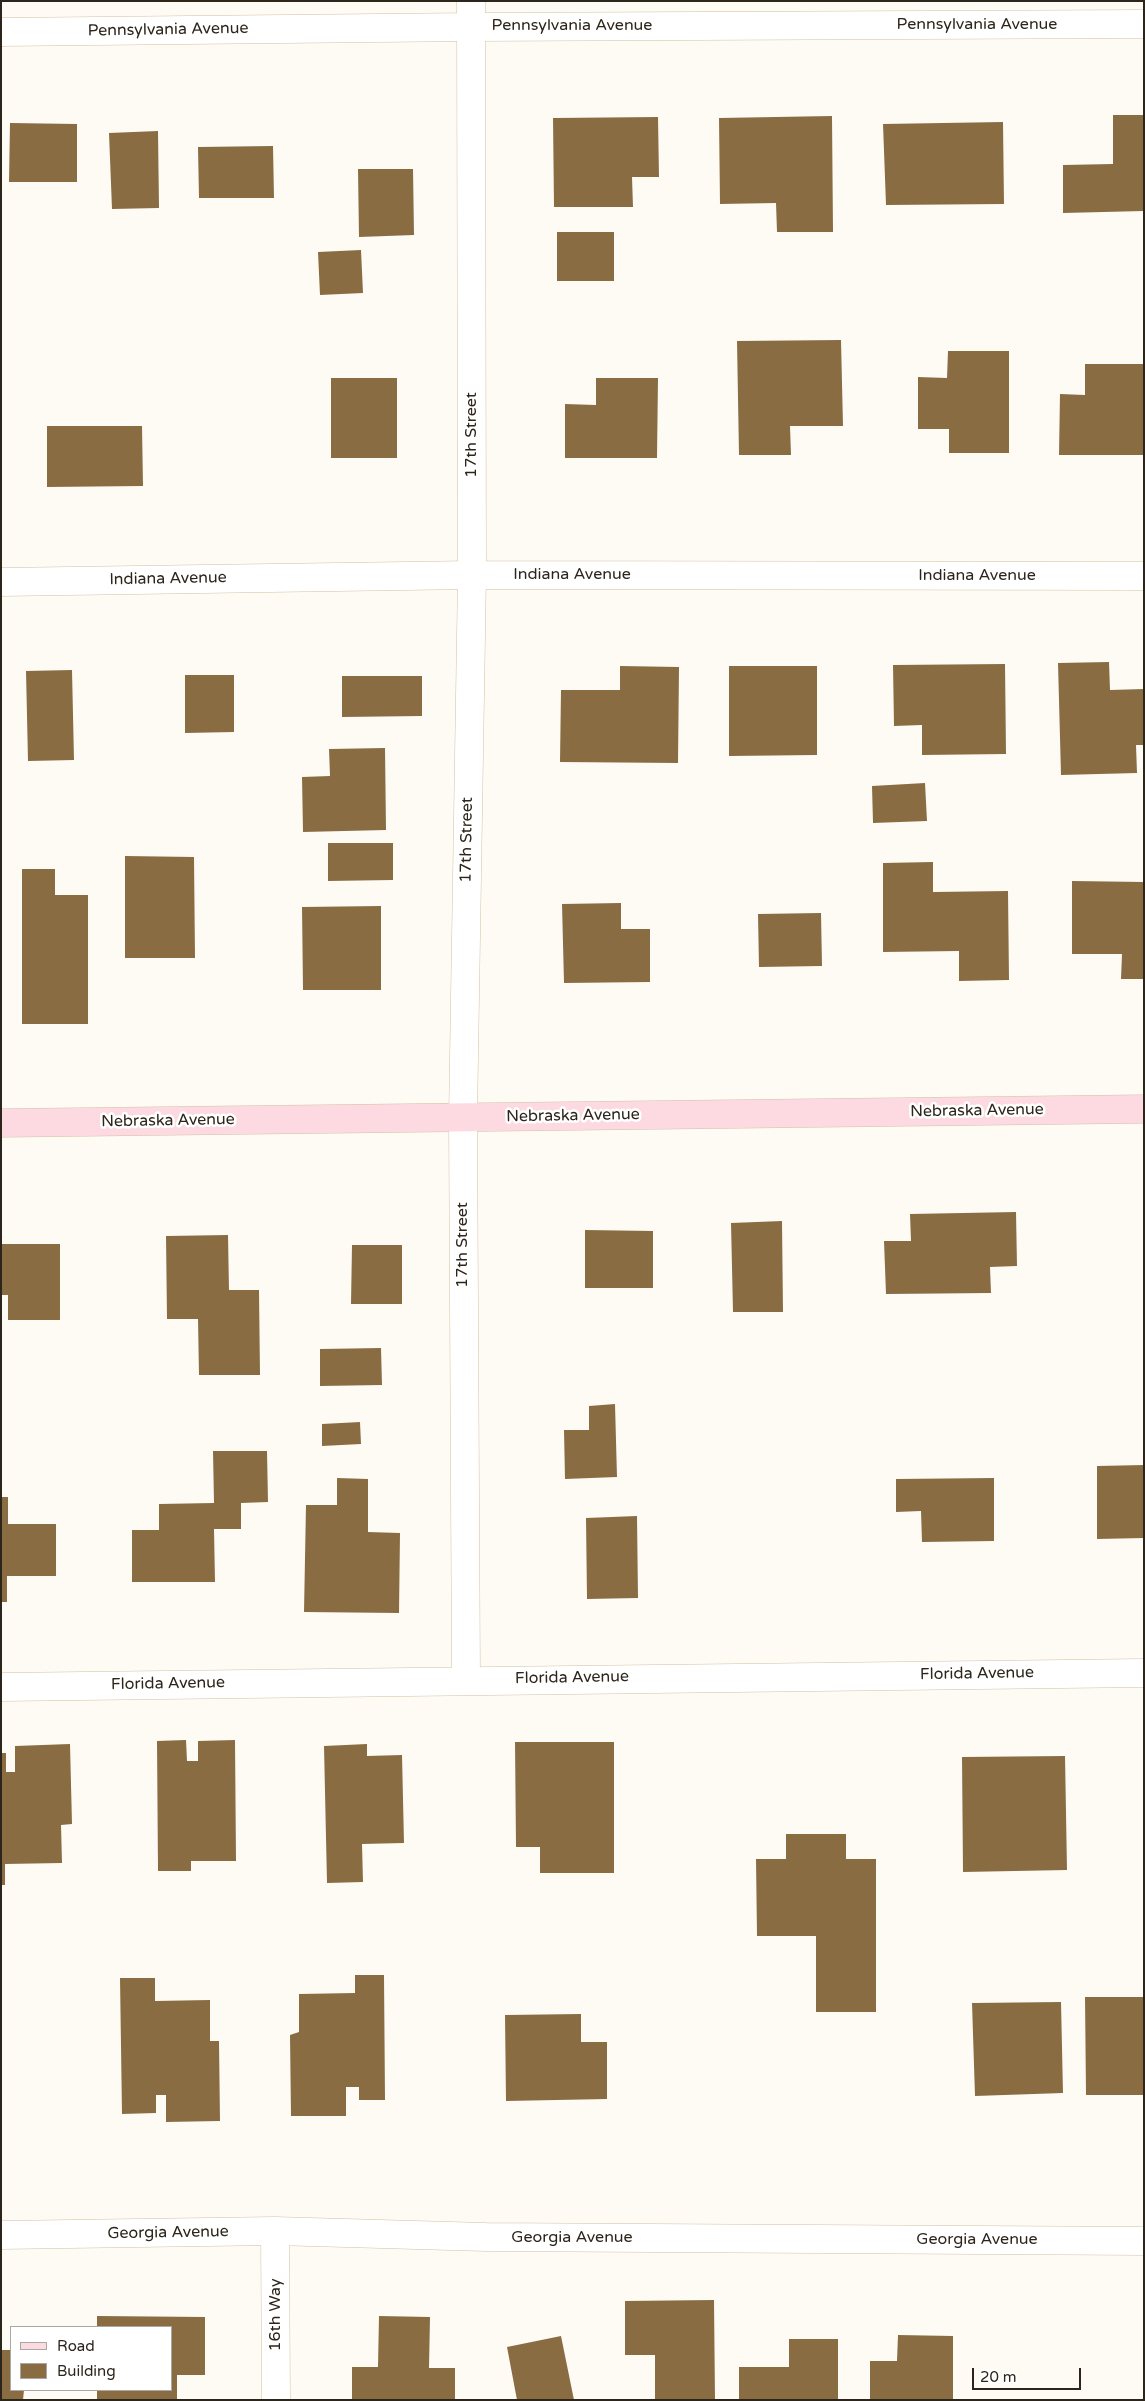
<!DOCTYPE html>
<html>
<head>
<meta charset="utf-8">
<style>
  body { margin:0 }
  #map { position:relative; width:1145px; height:2401px; overflow:hidden; background:#fefbf5; font-family:"Varela Round",sans-serif }
  canvas { display:block }
  .frame { position:absolute; inset:0; border:2px solid #2c251b; pointer-events:none }
  .legend { position:absolute; left:10px; top:2326px; width:162px; height:65px; box-sizing:border-box; background:#fff; border:1px solid #aba8a4; margin:0; padding:6px 9px; list-style:none; font-size:15px; color:#2c251b }
  .legend li { display:flex; align-items:center; gap:10px; height:25px }
  .legend b { width:25px; border:1px solid #aba8a4 }
  .scale { position:absolute; left:972px; top:2368px; width:109px; height:22px; box-sizing:border-box; border:2px solid #2c251b; border-top:0; padding-left:6px; font-size:15px; line-height:18px; white-space:nowrap; color:#2c251b; -webkit-text-stroke:4px #fff; paint-order:stroke }
</style>
</head>
<body>
<div id="map">
<canvas width="1145" height="2401"></canvas>
<div class="frame"></div>
<ul class="legend">
<li><b style="height:6px;background:#fddae1"></b>Road</li>
<li><b style="height:14px;background:#8a6c43"></b>Building</li>
</ul>
<div class="scale">20 m</div>
</div>
<script>
const c = document.querySelector('canvas').getContext('2d');
c.lineJoin = 'round';
function fill(path, color) {
  c.fillStyle = color;
  c.fill(path, 'evenodd');
}
function strokePath(path, color, width, dash) {
  c.strokeStyle = color;
  c.lineWidth = width;
  c.lineCap = dash ? 'butt' : 'round';
  c.setLineDash(dash || []);
  c.stroke(path);
}
function drawText(font, color, halo, rows, align = 'center') {
  c.font = font + ' "Varela Round",sans-serif';
  c.lineWidth = 5;
  c.setLineDash([]);
  c.textBaseline = 'middle';
  c.strokeStyle = halo;
  c.fillStyle = color;
  for (const [text, x, y, turn = 0] of rows) {
    c.save();
    c.translate(x, y);
    c.rotate((+turn || 0) * Math.PI / 180);
    c.textAlign = isNaN(turn) ? turn : align;
    if (halo) c.strokeText(text, 0, 0);
    c.fillText(text, 0, 0);
    c.restore();
  }
}
fill(new Path2D(`
  M1113 115H1144V211L1063 213V165L1113 164Z
  M832 116 833 232H777L776 203 720 204 719 118Z
  M658 117 659 177H632L633 207H554L553 118Z
  M1003 122 1004 204 886 205 883 124Z
  M10 123 77 124V182H9Z
  M158 131 159 208 112 209 109 133Z
  M273 146 274 198H199L198 147Z
  M358 169H413L414 235 359 237Z
  M557 232H614V281H557Z
  M361 250 363 293 320 295 318 252Z
  M841 340 843 426H790L791 455H739L737 341Z
  M948 351H1009V453H949V429H918V377L947 378Z
  M1085 364H1144V455H1059L1060 394 1085 395Z
  M331 378H397V458H331Z
  M596 378H658L657 458H565V404L596 405Z
  M47 426H142L143 486 47 487Z
  M1109 662 1110 690 1144 689V745H1136L1137 773 1061 775 1058 663Z
  M1005 664 1006 754 922 755V725L894 726 893 665Z
  M620 666 679 667 678 763 560 762 561 690H620Z
  M729 666H817V755L729 756Z
  M72 670 74 760 28 761 26 671Z
  M185 675H234V732L185 733Z
  M342 676H422V716L342 717Z
  M385 748 386 830 303 832 302 777 330 776 329 749Z
  M925 783 927 821 873 823 872 786Z
  M328 843H393V880L328 881Z
  M125 856 194 857 195 958H125Z
  M933 862V892L1008 891 1009 980 959 981V951L883 952V863Z
  M22 869H55V895H88V1024H22Z
  M1072 881 1144 882V979H1121L1122 954H1072Z
  M621 903V929H650V982L564 983 562 904Z
  M381 906V990H303L302 907Z
  M821 913 822 966 759 967 758 914Z
  M1016 1212 1017 1266 990 1267 991 1293 886 1294 884 1241H911L910 1214Z
  M782 1221 783 1312H733L731 1223Z
  M585 1230 653 1231V1288H585Z
  M228 1235 229 1290H259L260 1375H199L198 1319H167L166 1236Z
  M1 1244H60V1320H8V1295H1Z
  M352 1245H402V1304H351Z
  M381 1348 382 1385 320 1386V1349Z
  M615 1404 617 1477 565 1479 564 1430H589V1406Z
  M360 1422 361 1444 322 1446V1424Z
  M213 1451H267L268 1502 241 1503V1529H214L215 1582H132V1530H159V1504L214 1503Z
  M1144 1465V1538L1097 1539V1466Z
  M337 1478 368 1479V1532L400 1533 399 1613 304 1612 306 1505H337Z
  M994 1478V1541L922 1542 921 1511 896 1512V1479Z
  M1 1497H8V1524H56V1576H7V1602H1Z
  M637 1516 638 1598 587 1599 586 1518Z
  M186 1740 187 1761H198V1741L235 1740 236 1861H191V1871H158L157 1741Z
  M515 1742H614V1873H540V1847H516Z
  M70 1744 72 1824 61 1825 62 1863 5 1864V1885H1V1753H6V1772H15V1746Z
  M367 1744V1756L402 1755 404 1843 362 1844 363 1882 327 1883 324 1746Z
  M1065 1756 1067 1870 963 1872 962 1757Z
  M786 1834H846V1859H876V2012H816V1936H757L756 1859H786Z
  M355 1975H384L385 2100H359V2087H346V2116H291L290 2035 299 2032V1994L355 1993Z
  M120 1978H155V2001L210 2000V2041H219L220 2121 166 2122V2095H156V2113L122 2114Z
  M1085 1997H1144V2095H1086Z
  M1061 2002 1063 2093 975 2096 972 2003Z
  M581 2014V2042H607V2099L506 2101 505 2015Z
  M714 2300 715 2400H655V2355H625V2301Z
  M97 2316 205 2317V2375H177V2400H97V2390H171V2327H97Z
  M379 2316 430 2317 429 2368H455V2400H352V2367H378Z
  M898 2335 953 2336V2400H870V2361H897Z
  M561 2336 574 2400H517L507 2347Z
  M789 2339H838V2400H739V2367H789Z
  M1 2350H11V2390H24L23 2400H1Z`), '#8a6c43');
const street = new Path2D(`
  M1 32 472 27 1144 24
  M1 582 472 575 1144 576
  M466 1679 463 1118 472 575 471 1
  M1 1687 1144 1673
  M275 2231 276 2400
  M1 2235 275 2231 486 2237 1144 2241`);
const secondary = new Path2D(`
  M1 1123 1144 1109`);
strokePath(street, '#d3c1a5', 29);
strokePath(secondary, '#d3c1a5', 29);
strokePath(street, '#fff', 28);
strokePath(secondary, '#fddae1', 28);
drawText('16px', '#2c251b', '#fff', [
  ["Pennsylvania Avenue",977,25],
  ["Pennsylvania Avenue",572,26],
  ["Pennsylvania Avenue",168,30,-1],
  ["17th Street",472,435,-90],
  ["Indiana Avenue",572,575],
  ["Indiana Avenue",977,576],
  ["Indiana Avenue",168,579,-1],
  ["17th Street",467,840,-89],
  ["Nebraska Avenue",977,1111,-1],
  ["Nebraska Avenue",573,1116,-1],
  ["Nebraska Avenue",168,1121,-1],
  ["17th Street",463,1245,-90],
  ["Florida Avenue",977,1674,-1],
  ["Florida Avenue",572,1678,-1],
  ["Florida Avenue",168,1684,-1],
  ["Georgia Avenue",168,2233,-1],
  ["Georgia Avenue",572,2238],
  ["Georgia Avenue",977,2240],
  ["16th Way",276,2315,-90]
]);
</script>
</body>
</html>
